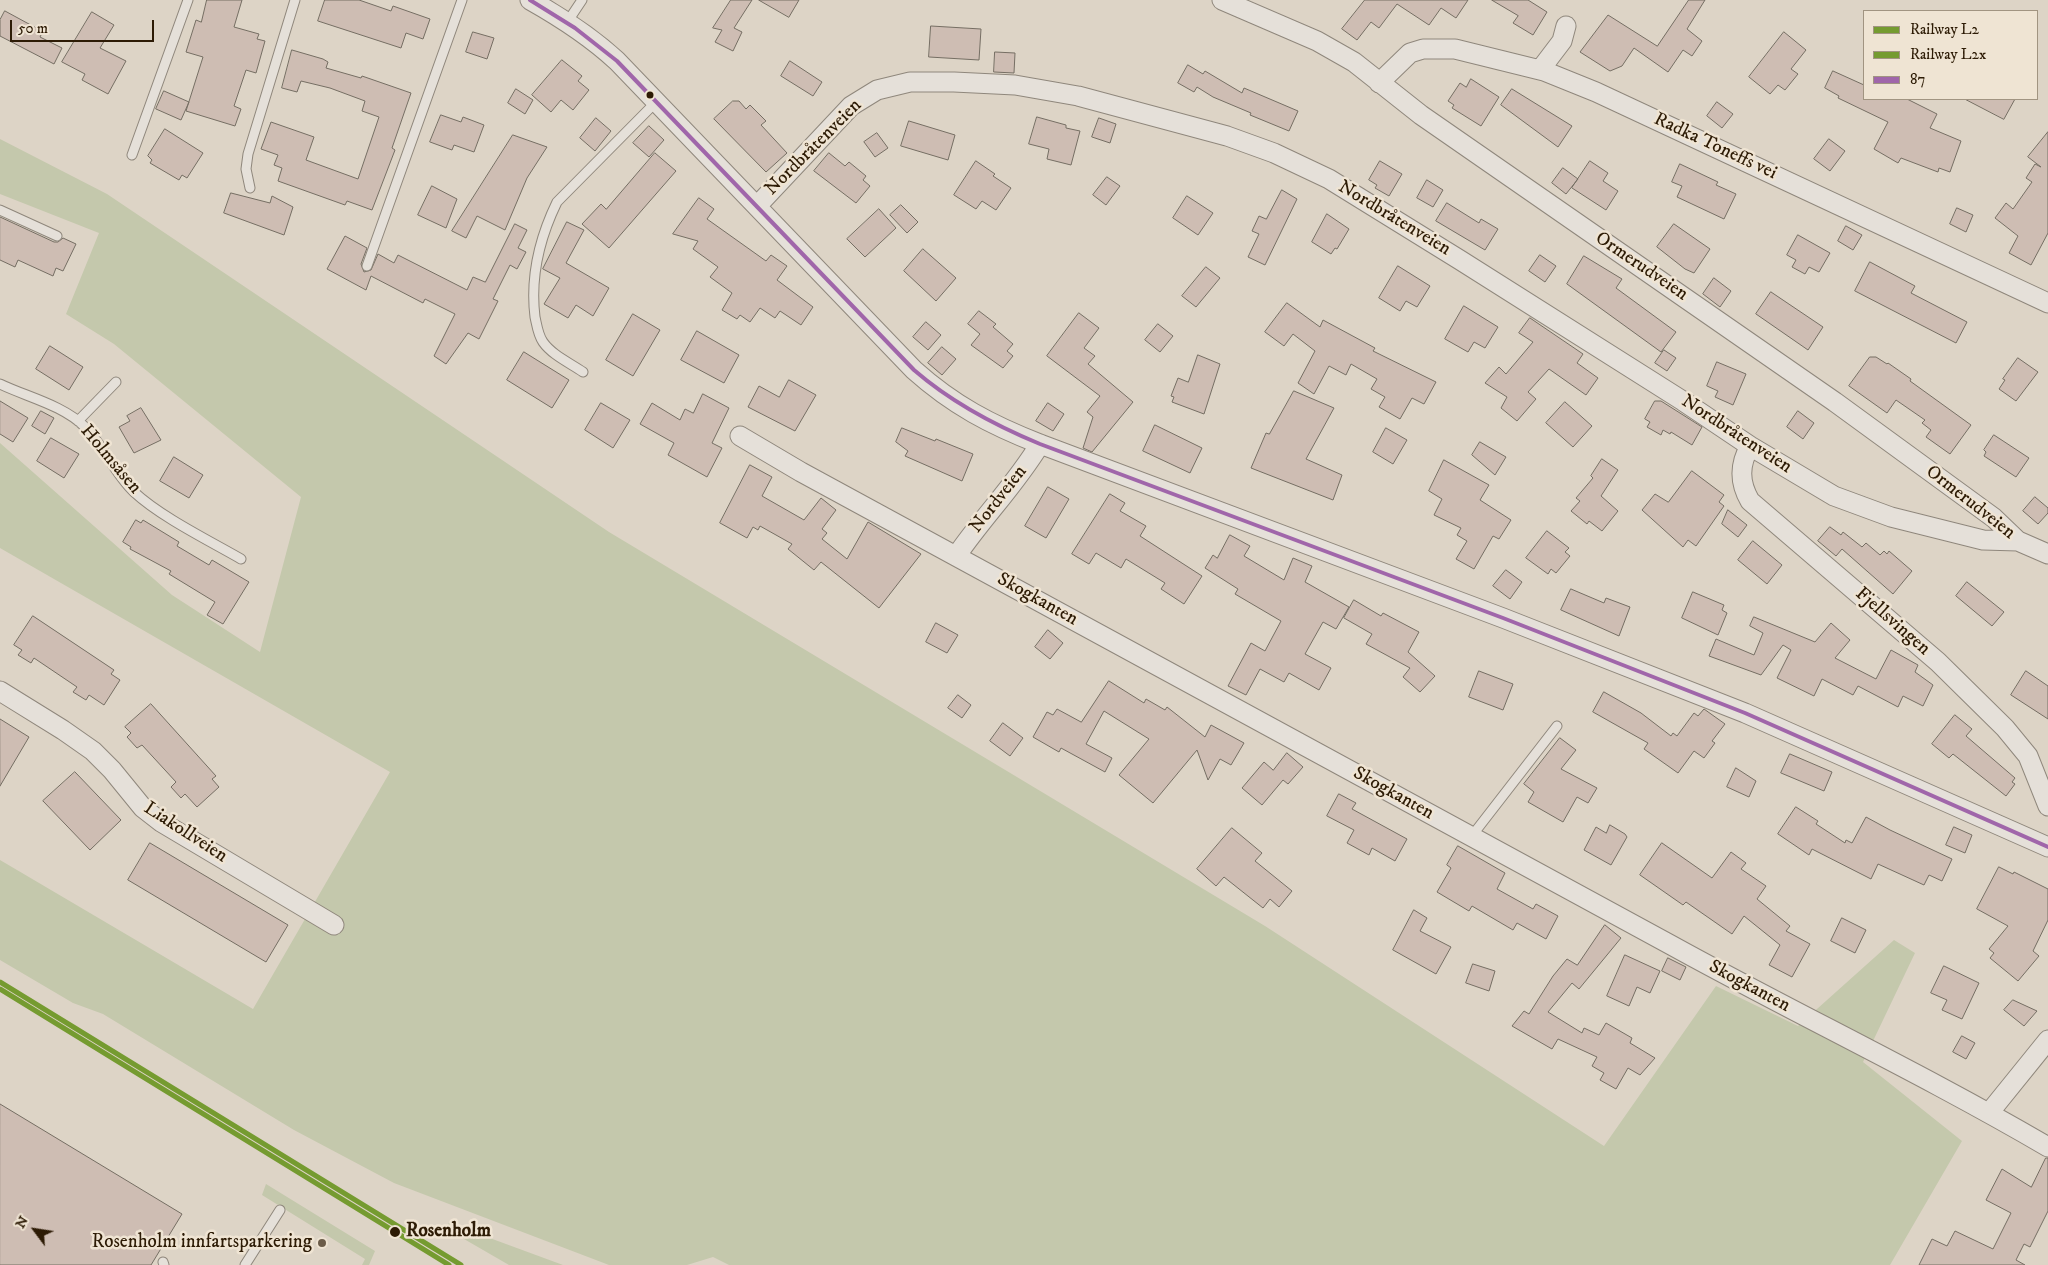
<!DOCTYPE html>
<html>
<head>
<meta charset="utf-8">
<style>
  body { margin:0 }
  #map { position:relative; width:2048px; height:1265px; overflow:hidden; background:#ddd4c6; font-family:"IM FELL DW Pica",serif }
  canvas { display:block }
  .legend { position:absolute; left:1863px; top:10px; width:175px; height:90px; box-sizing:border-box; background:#efe4d3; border:1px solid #a19481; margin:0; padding:6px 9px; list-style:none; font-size:15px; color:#2d1b05 }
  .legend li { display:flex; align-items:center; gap:10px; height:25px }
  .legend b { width:25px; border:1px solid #a19481 }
  .north { position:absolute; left:10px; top:1205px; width:50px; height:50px; -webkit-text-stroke:4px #efe4d3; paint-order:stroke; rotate:301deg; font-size:14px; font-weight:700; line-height:20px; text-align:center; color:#2d1b05 }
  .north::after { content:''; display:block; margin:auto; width:18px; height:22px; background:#2d1b05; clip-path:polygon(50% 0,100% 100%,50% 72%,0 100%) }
  .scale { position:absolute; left:10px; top:20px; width:144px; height:22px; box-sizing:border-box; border:2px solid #2d1b05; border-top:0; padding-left:6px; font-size:15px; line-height:18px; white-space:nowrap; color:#2d1b05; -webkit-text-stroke:4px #efe4d3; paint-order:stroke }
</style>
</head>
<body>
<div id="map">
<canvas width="2048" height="1265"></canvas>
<ul class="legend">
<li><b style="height:6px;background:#759b30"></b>Railway L2</li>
<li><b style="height:6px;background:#759b30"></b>Railway L2x</li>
<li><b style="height:6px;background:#a066aa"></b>87</li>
</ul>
<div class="north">N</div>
<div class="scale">50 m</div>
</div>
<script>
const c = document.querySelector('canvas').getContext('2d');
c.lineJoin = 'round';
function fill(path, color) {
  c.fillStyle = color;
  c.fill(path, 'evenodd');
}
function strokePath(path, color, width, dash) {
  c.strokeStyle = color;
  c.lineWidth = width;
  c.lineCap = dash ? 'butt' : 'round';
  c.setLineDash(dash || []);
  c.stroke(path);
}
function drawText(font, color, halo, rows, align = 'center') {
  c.font = font + ' "IM FELL DW Pica",serif';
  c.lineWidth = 5;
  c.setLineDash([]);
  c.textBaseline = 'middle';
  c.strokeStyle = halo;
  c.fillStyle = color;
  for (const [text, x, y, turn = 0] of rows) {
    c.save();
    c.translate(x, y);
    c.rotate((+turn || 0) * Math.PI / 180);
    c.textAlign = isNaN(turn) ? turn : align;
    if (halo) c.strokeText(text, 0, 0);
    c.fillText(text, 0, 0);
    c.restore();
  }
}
fill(new Path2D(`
  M0 139 107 194 609 532 1265 926 1604 1146 1716 986 1798 1026 1894 940 1915 953 1863 1062 1962 1141 1890 1265H729L713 1257 687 1265H609L394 1183 294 1130 103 1014 73 1003 0 960V860L253 1009 390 772 0 548V443L172 595 260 652 301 497 114 344 66 314 99 233 0 194Z
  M266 1184 375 1251 369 1265H362L365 1259 262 1195Z
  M449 1223 563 1265H509L445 1228Z`), '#c4c8ac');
const building = new Path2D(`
  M207 0H242L234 27 259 34 257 39 265 41 256 73 246 70 234 106 241 109 235 126 186 111 203 57 186 52 196 20 201 22Z
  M325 0H359L391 11 393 6 430 19 423 39 406 33 401 48 318 21Z
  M731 0H752L734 28 742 32 733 51 715 42 722 30 713 28Z
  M759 0H799L789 17Z
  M1365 0H1468L1456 18 1441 8 1429 25 1397 4 1379 28 1371 22 1357 40 1342 29Z
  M1492 0H1528L1547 12 1533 35 1513 23 1518 16Z
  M1689 0H1705L1687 29 1702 41 1692 56 1683 50 1668 72 1634 48 1622 66 1610 71 1580 52 1608 15 1657 46Z
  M5 11 40 30 39 32 42 33 40 37 62 48 54 64 0 36V20Z
  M92 12 114 25 100 48 126 61 108 94 82 80 85 74 62 62Z
  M931 26 981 29 979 60 929 57Z
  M473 32 494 38 487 59 466 52Z
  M1784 32 1806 50 1791 69 1798 74 1785 90 1778 85 1770 94 1749 77Z
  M292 50 323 59 328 62 326 68 361 78 362 76 411 93 392 148 395 150 372 210 347 201 345 205 278 181 282 168 274 165 278 155 261 149 271 122 314 137 306 160 358 179 379 117 362 111 365 101 330 88 301 81 297 92 282 88Z
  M995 52 1015 53 1014 73 994 72Z
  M562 60 582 76 578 81 589 90 573 110 561 100 551 112 532 95Z
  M790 61 822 82 813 96 781 76Z
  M1188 65 1203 74 1205 71 1242 93 1244 88 1298 111 1289 131 1250 115 1251 113 1213 97 1197 87 1194 92 1178 83Z
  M1833 71 1864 85V99H1907L1937 114 1930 128 1961 141 1950 172 1939 168 1938 172 1901 158 1898 163 1874 149 1888 122 1838 98 1839 96 1825 88Z
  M1471 79 1499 97 1481 126 1452 108 1454 105 1448 101 1460 83 1466 87Z
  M516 89 533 100 525 114 508 103Z
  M1512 89 1572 126 1558 147 1501 105Z
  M164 91 189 102 181 120 156 109Z
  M1965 99H2015L2004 119Z
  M733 101H739L746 109 750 105 766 121 761 125 787 153 766 172 714 119Z
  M1717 102 1733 114 1722 128 1707 116Z
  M441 115 461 122 463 117 484 125 474 152 454 145 452 150 430 142Z
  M1037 117 1066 125V128L1080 131 1071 165 1047 159 1049 149 1029 144Z
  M596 118 611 131 595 151 580 138Z
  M1099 118 1116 124 1110 143 1092 137Z
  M909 121 955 135 948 160 901 146Z
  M649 126 664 140 649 157 633 143Z
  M165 129 203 153 187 178 182 175 179 180 150 163 152 160 148 156Z
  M2048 132V233L2031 265 2009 253 2018 236 1995 218 2006 203 2013 209 2032 182 2026 178 2035 164 2041 167 2028 157Z
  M877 133 888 148 875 157 864 142Z
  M513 135 547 147 527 178 505 230 477 216 466 238 452 231Z
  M1829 139 1845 151 1830 171 1814 159Z
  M655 153 676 171 609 248 582 224 601 204 606 209Z
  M829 153 845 166 849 162 866 176 863 180 870 186 856 203 814 171Z
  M976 161 995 174 993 176 1011 188 996 210 982 201 976 209 954 195Z
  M1380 161 1402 174 1389 196 1375 188 1377 185 1369 180Z
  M1590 161 1608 173 1603 181 1618 191 1606 210 1572 188Z
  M1680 164 1718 182 1716 185 1736 194 1724 219 1677 197 1682 186 1672 182Z
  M1563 168 1578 179 1566 194 1552 183Z
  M1107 177 1120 186 1106 205 1093 195Z
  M1427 180 1443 190 1433 207 1417 198Z
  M432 186 457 199 446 228 418 215Z
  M1282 190 1297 199 1265 265 1248 257 1259 234 1252 231 1259 216 1266 219Z
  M231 193 270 203 272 196 293 207 284 235 224 213Z
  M1187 196 1213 213 1198 235 1173 218Z
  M699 198 714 209 707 219 766 261 771 255 787 266 777 280 813 307 801 325 780 311 775 318 760 308 750 322 740 315 737 319 722 310 732 293 710 277 718 267 693 249 698 241 673 234Z
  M1447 203 1479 223 1481 219 1498 229 1485 250 1436 221Z
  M901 205 918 222 907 233 890 215Z
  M1957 208 1973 215 1966 232 1950 224Z
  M879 209 896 228 865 257 847 239Z
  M1327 214 1349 229 1337 249 1335 248 1331 254 1312 242Z
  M0 217 54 242H58L63 238 76 244 63 271 56 268 53 276 18 260 15 267 0 260Z
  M567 222 584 230 566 263 609 288 593 316 576 305 568 318 544 304 560 278 543 269Z
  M515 224 527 230 518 248 526 252 517 269 510 265 493 299 498 301 479 339 468 333 446 364 434 356 455 314 425 299 423 303 371 276 366 290 327 269 345 236 367 248 361 264 364 272 371 270 378 254 394 263 398 255 467 290 473 277 485 282Z
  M1674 224 1710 249 1694 273 1685 269 1657 247Z
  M1846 226 1862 235 1853 250 1838 241Z
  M1798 235 1830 253 1819 272 1809 267 1805 274 1792 267 1796 260 1787 255Z
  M923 249 956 278 936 301 904 271Z
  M1540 255 1556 266 1545 282 1529 271Z
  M1584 256 1622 279 1616 288 1676 332 1661 352 1567 284Z
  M1870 262 1915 286 1911 293 1967 322 1956 343 1855 291Z
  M1398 266 1430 286 1417 307 1406 301 1400 311 1379 298Z
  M1206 267 1220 278 1196 307 1182 296Z
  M1714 278 1731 291 1720 307 1703 294Z
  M1771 292 1823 327 1808 350 1756 314Z
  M1287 303 1320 327 1323 320 1375 348 1373 351 1436 382 1424 404 1412 398 1400 419 1379 407 1385 397 1371 389 1377 379 1351 364 1346 375 1329 366 1314 394 1298 383 1315 351 1293 334 1284 346 1265 332Z
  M1464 306 1498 327 1485 348 1474 342 1468 352 1445 339Z
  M979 311 996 324 993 327 1013 344 1007 351 1013 356 1003 368 971 345 980 334 968 324Z
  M1079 313 1099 328 1084 348 1095 356 1088 364 1133 402 1092 452 1083 448 1093 417 1087 412 1100 396 1047 356Z
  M633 314 660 330 633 376 606 360Z
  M1530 318 1583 354 1577 363 1598 378 1586 395 1549 369 1528 392 1536 399 1517 421 1501 408 1507 397 1485 383 1499 367 1506 374 1533 342 1519 333Z
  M926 322 941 335 928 350 913 337Z
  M1158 324 1173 336 1160 352 1145 340Z
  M697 331 739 355 724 383 681 360Z
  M50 346 83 367 69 390 36 369Z
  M942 347 956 359 942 375 928 363Z
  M1664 350 1676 358 1667 371 1655 363Z
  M524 352 569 380 552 408 507 380Z
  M1198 355 1220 364 1204 414 1172 402 1174 397 1171 396 1178 378 1188 382Z
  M1870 357H1876L1887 364 1888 363 1911 379 1910 381 1971 425 1950 454 1926 437 1931 430 1922 423 1925 420 1896 400 1887 413 1849 386Z
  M2018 358 2038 372 2016 401 1999 389 2005 380 2003 379Z
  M1717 362 1746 374 1733 405 1715 397 1718 391 1707 386Z
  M789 380 816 395 795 431 748 407 759 386 779 397Z
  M1294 391 1334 408 1306 459 1342 475 1333 500 1251 468 1266 433 1269 434Z
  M703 394 729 408 712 443 722 448 707 477 668 455 674 443 640 424 652 403 680 420 685 409 693 413Z
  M0 401 28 418 13 442 0 434Z
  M1655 401H1661L1702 427 1692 445 1671 432 1670 434 1663 430 1661 435 1647 427 1650 422 1645 419Z
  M1565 402 1592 426 1573 447 1546 423Z
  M601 403 630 420 613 448 585 430Z
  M1048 403 1064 414 1053 431 1036 421Z
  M141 408 161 440 134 453 119 427 130 421 127 416Z
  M41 411 54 418 45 434 32 426Z
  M1798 411 1814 423 1803 439 1787 427Z
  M1155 425 1202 448 1190 473 1143 451Z
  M902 428 935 441 936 439 973 454 962 481 905 456 908 451 896 442Z
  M1386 428 1407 440 1393 464 1373 452Z
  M1994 435 2029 458 2016 477 1984 456 1986 452 1984 450Z
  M51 438 79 454 64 478 37 461Z
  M1480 442 1506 457 1495 475 1472 455Z
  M174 457 203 475 189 498 160 481Z
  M1602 459 1618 470 1601 496 1618 511 1602 531 1589 521 1587 524 1571 511 1580 501 1576 498 1593 478 1591 476Z
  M1444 460 1489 485 1480 500 1511 520 1499 539 1493 536 1474 569 1456 559 1467 541 1457 535 1461 528 1434 515 1442 499 1429 491Z
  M750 465 772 477 762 496 804 520 821 498 836 510 822 529 827 533 822 539 847 559 868 522 921 554 879 608 821 562 814 570 788 549 792 544 760 526 758 530 753 527 747 538 720 523Z
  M1692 471 1724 495 1719 502 1724 506 1696 546 1688 540 1683 547 1642 510 1655 494 1668 502Z
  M1048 487 1069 499 1046 538 1025 526Z
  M1110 494 1125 503 1120 511 1146 526 1140 536 1202 576 1184 604 1161 589 1165 583 1126 559 1121 568 1096 553 1089 564 1072 554Z
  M2035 497 2048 508V513L2038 524 2023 511Z
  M1728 510 1747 525 1738 537 1722 524Z
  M136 520 141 523 143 520 179 542 177 546 209 565 212 560 249 582 223 624 207 615 215 602 169 574 171 571 130 549 131 547 123 542Z
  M1830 527 1841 535 1843 532 1862 547 1866 543 1880 555 1884 551 1887 554 1889 551 1912 571 1893 594 1842 549 1836 556 1818 541Z
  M1547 531 1569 548 1565 552 1570 556 1556 573 1551 569 1548 574 1526 558Z
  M1230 535 1250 546 1244 556 1284 580 1293 558 1312 566 1305 582 1349 607 1336 629 1323 622 1305 654 1331 668 1319 690 1289 673 1284 682 1260 669 1246 695 1228 686 1251 643 1265 651 1281 621 1235 594 1238 589 1205 568 1213 555 1217 558Z
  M1753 541 1782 565 1767 584 1738 560Z
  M1506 570 1522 582 1510 599 1493 586Z
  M1967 582 2004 612 1992 626 1956 596Z
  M1571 589 1604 603 1606 598 1630 607 1619 636 1561 610Z
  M1693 592 1724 605 1722 610 1727 613 1718 635 1682 618Z
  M1354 600 1381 616 1383 613 1419 632 1408 652 1435 676 1420 692 1403 677 1410 668 1366 644 1372 634 1344 618Z
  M33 616 114 670 111 674 120 680 104 705 89 695 86 700 73 692 77 687 34 658 31 663 18 655 22 650 14 645Z
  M1754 617 1815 642 1831 623 1850 640 1835 658 1876 679 1891 650 1918 665 1915 672 1933 685 1923 706 1903 696 1898 707 1858 686 1853 695 1822 679 1814 696 1777 678 1791 650 1783 645 1761 675 1709 656 1716 639 1754 655 1763 633 1750 626Z
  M936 623 958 635 947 653 926 642Z
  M1048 630 1063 643 1050 659 1035 647Z
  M1479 671 1513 684 1503 710 1469 697Z
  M2026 671 2048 686V719L2011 695Z
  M1109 681 1144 703 1146 699 1165 710 1167 707 1205 737 1211 725 1244 743 1231 765 1220 759 1208 780 1197 750 1153 803 1119 775 1149 739 1104 711 1086 744 1112 758 1105 772 1061 748 1059 752 1033 737 1047 712 1053 715 1057 709 1081 722Z
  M1604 692 1641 713 1671 736 1673 733 1677 736 1694 713 1698 716 1704 709 1725 724 1712 741 1715 743 1704 758 1694 751 1678 773 1644 749 1648 743 1593 712Z
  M958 695 971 705 962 718 948 708Z
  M151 704 216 776 212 779 219 787 197 807 185 794 181 798 171 787 176 782 142 745 137 748 127 737 131 733 125 727Z
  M1955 715 1972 729 1966 736 2015 778 2012 782 2015 784 2006 796 1953 754 1949 758 1932 744Z
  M0 719 29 737 0 786Z
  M1003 723 1023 738 1010 756 990 741Z
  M1560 738 1576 750 1561 769 1597 788 1588 803 1577 797 1563 822 1528 802 1534 792 1524 784Z
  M1287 753 1303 767 1288 784 1283 780 1262 805 1242 788 1264 762 1273 770Z
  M1790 754 1832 772 1824 791 1781 773Z
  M1736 768 1756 781 1749 797 1727 787Z
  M75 772 121 820 90 850 43 801Z
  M1339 794 1356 803 1352 809 1407 839 1395 861 1372 848 1369 855 1347 843 1354 830 1327 816Z
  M1796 807 1818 821 1816 824 1845 843 1846 840 1852 843 1866 817 1890 830 1952 859 1942 881 1929 875 1924 885 1878 864 1871 879 1812 849 1809 855 1778 834Z
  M1610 825 1625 834 1627 837 1611 865 1584 850 1596 827 1606 833Z
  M1954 827 1972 835 1965 853 1946 845Z
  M1232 828 1262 853 1255 861 1292 891 1279 907 1270 899 1263 908 1224 877 1216 886 1197 869Z
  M150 843 288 925 266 962 128 880Z
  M1662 843 1712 878 1731 852 1746 863 1741 869 1766 886 1757 899 1790 926 1786 931 1810 944 1792 977 1769 965 1780 945 1744 916 1732 934 1686 902 1683 905 1640 875Z
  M1458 846 1505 873 1497 889 1533 909 1536 904 1558 916 1546 939 1517 923 1513 930 1472 906 1469 911 1437 892 1451 868 1447 865Z
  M1999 867 2013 874 2014 872 2048 889V920L2033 951 2039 956 2018 981 1990 958 1994 953 1989 949 2008 926 1977 909Z
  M1414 910 1427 918 1420 931 1451 947 1436 974 1393 950Z
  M1842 918 1866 930 1855 953 1831 941Z
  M1605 925 1621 938 1579 989 1572 983 1548 1012 1582 1033 1584 1028 1599 1035 1606 1023 1632 1038 1630 1043 1655 1058 1640 1075 1628 1068 1616 1089 1600 1080 1604 1073 1592 1066 1597 1057 1558 1039 1552 1049 1512 1026 1524 1011 1529 1014 1553 976 1567 959 1577 965Z
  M1625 955 1660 971 1650 993 1637 987 1629 1006 1607 996Z
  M1668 958 1686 967 1680 980 1662 971Z
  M1473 964 1495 971 1489 991 1466 983Z
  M1944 966 1979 983 1962 1019 1942 1010 1947 1000 1931 993Z
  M2013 1000 2037 1011 2024 1026 2004 1010Z
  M1962 1036 1975 1043 1966 1059 1953 1052Z
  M0 1104 182 1214 151 1265H0Z
  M2046 1158H2048V1211L2030 1247 2024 1244 2016 1260 2025 1265H1919L1932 1239 1947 1246 1955 1231 1993 1249 2011 1213 1986 1200 2002 1169 2031 1187Z`);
fill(building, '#cebdb3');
strokePath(building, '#756e63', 1);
const lane = new Path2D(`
  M568 21 582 0
  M132 155 188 0
  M250 188 246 169 248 154 295 0
  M0 210 57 236
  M367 266 462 0
  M583 372C570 363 552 355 543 342 538 335 537 326 535 317 530 276 539 239 557 202L656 102
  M0 384C27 397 63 405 85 427 104 446 114 473 134 492 161 517 208 540 241 559
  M78 421 116 382
  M1471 837 1557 726
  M163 1262 164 1265
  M245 1265 280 1210`);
const street = new Path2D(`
  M530 0C562 18 590 36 617 61L914 370C953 405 991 425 1040 444L1503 618 1745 713 2048 847
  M1222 0 1317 41 1354 62 1421 115 1835 402 1994 518 2018 541 2048 554
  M1540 70 1562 41 1566 26
  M1379 83 1410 53 1423 49H1455L1544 71 1596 92 2048 303
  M757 206 851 106 877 90 910 82H954L1015 85 1078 96 1227 136 1274 153 1329 179 1460 260 1683 401 1750 446 1834 496 1891 517 1983 540 2018 541
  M740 436 801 472C1091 630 1381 788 1671 945 1796 1014 1925 1075 2048 1147
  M1750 446C1739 465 1739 482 1750 501L1938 662 2005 728 2028 756 2048 806
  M957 555C983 517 1016 484 1040 444
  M0 691 63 730 93 751 112 770 143 808 161 822 334 925
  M1989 1113 2048 1040`);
strokePath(lane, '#8f877c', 11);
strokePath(street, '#8f877c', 21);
strokePath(lane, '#e5e0d9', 9);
strokePath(street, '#e5e0d9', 19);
strokePath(new Path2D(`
  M530 0 575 28 617 61 914 370C952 403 994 425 1040 444L1503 618 1745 713 2048 847`), '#a066aa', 4);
strokePath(new Path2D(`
  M0 982 461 1265`), '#759b30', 5);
strokePath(new Path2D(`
  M0 989 449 1265`), '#759b30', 5);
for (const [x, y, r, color] of [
  [650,95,4.5,"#2d1b05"],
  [395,1232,6,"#2d1b05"],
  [322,1243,5,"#6b5c49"]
]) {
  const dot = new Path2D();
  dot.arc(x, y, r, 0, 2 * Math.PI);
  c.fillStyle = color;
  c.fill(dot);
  strokePath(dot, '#efe4d3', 2);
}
drawText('19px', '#2d1b05', '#efe4d3', [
  ["Radka Toneffs vei",1715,147,25],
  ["Nordbråtenveien",814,148,-45],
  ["Nordbråtenveien",1394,219,31],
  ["Ormerudveien",1641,267,34],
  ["Nordbråtenveien",1736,435,33],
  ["Holmsåsen",110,460,50],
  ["Nordveien",999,500,-52],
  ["Ormerudveien",1970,503,38],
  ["Skogkanten",1037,600,29],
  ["Fjellsvingen",1892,622,41],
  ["Skogkanten",1393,794,29],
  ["Liakollveien",185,833,33],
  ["Skogkanten",1749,987,28]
]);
drawText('bold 19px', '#2d1b05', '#efe4d3', [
  ["Rosenholm",406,1232]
], 'left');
drawText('19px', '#2d1b05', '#efe4d3', [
  ["Rosenholm innfartsparkering",312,1243]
], 'right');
</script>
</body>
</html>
